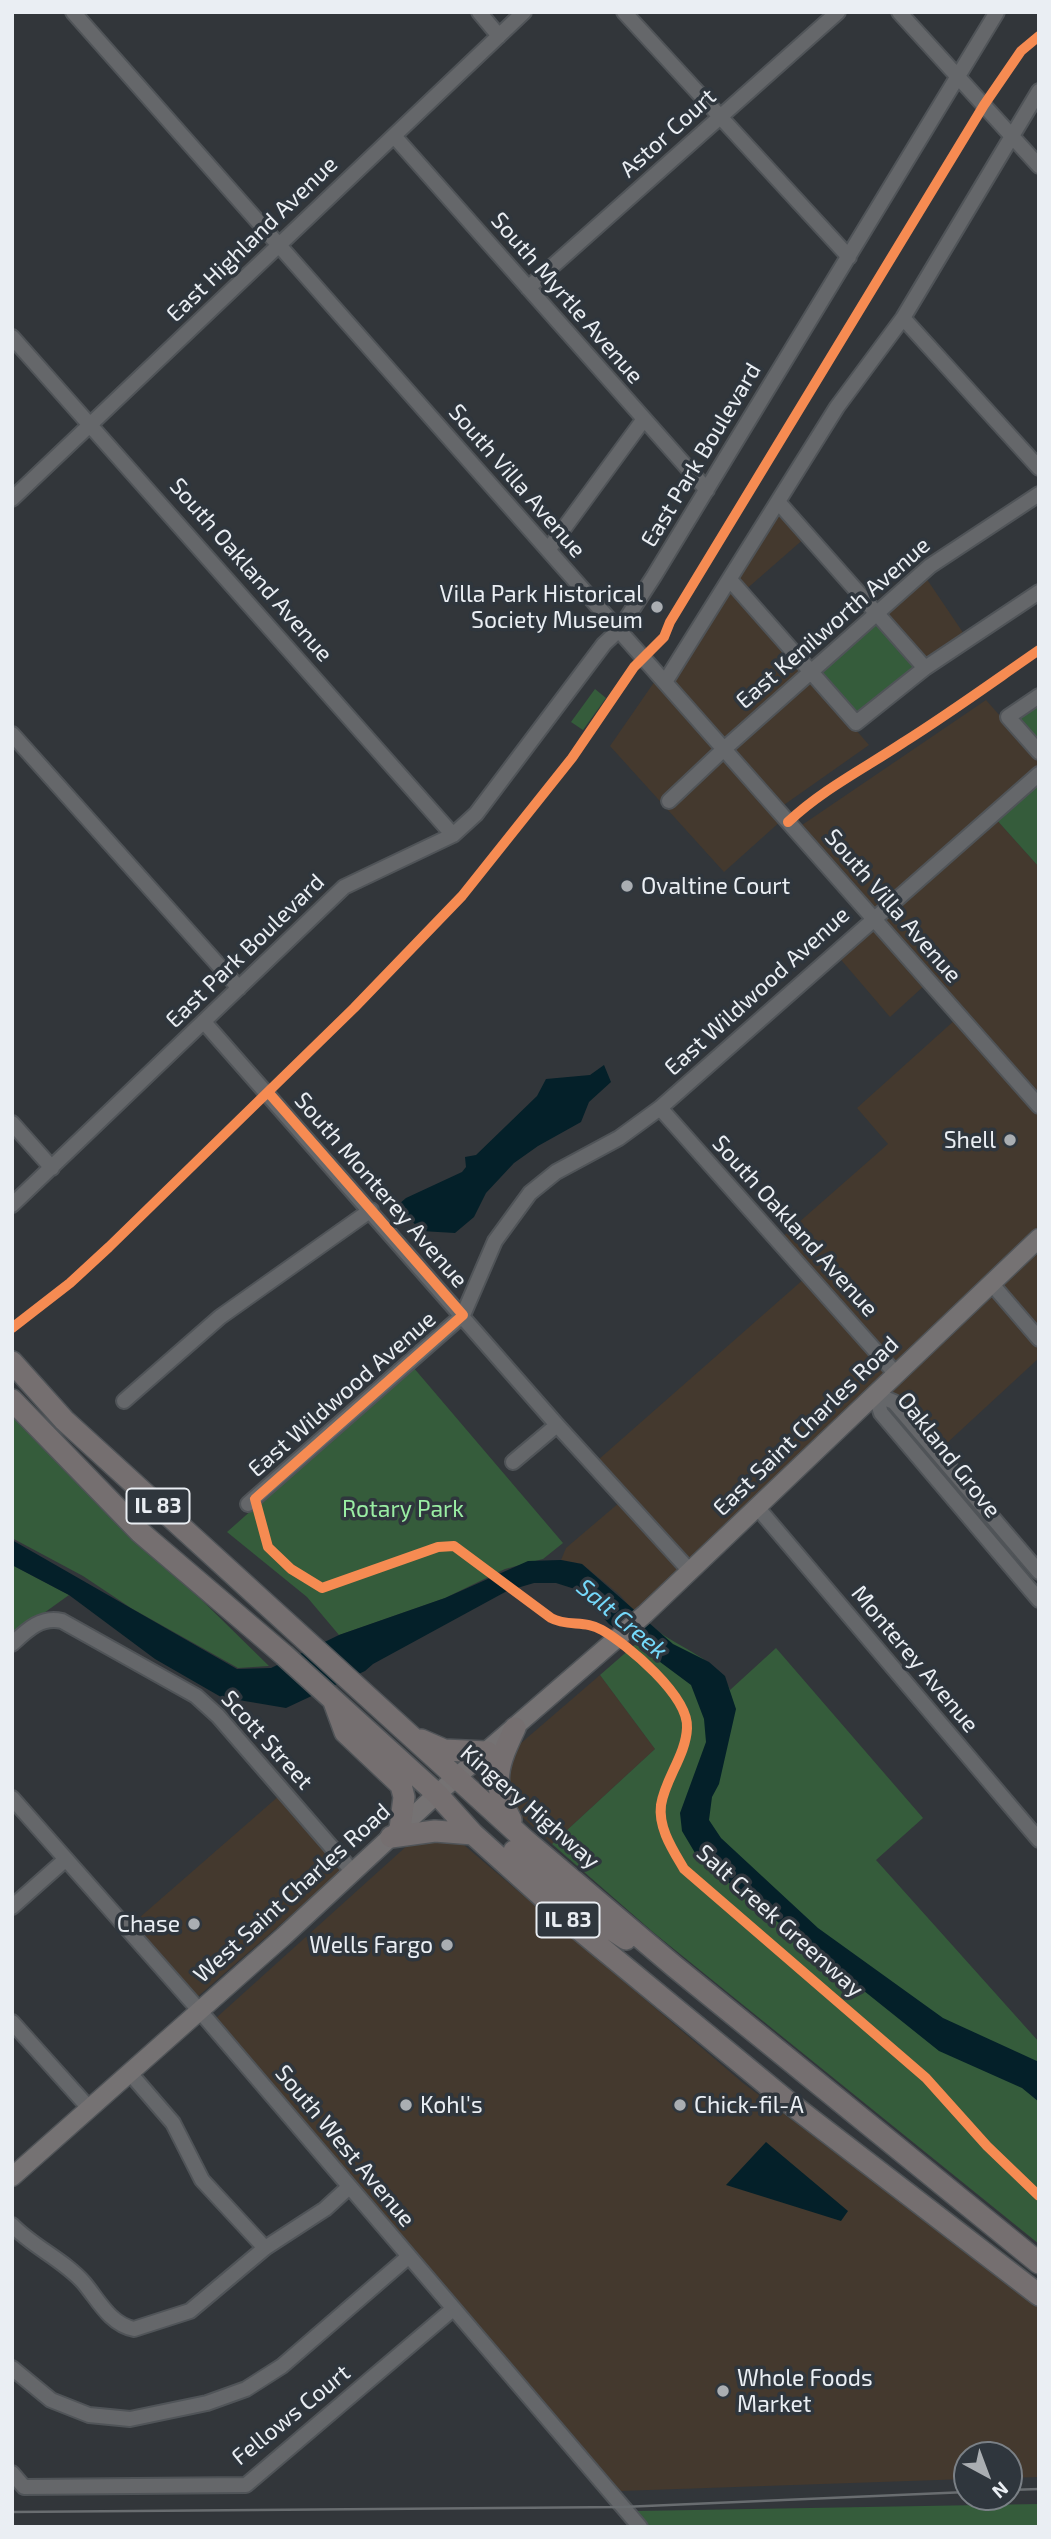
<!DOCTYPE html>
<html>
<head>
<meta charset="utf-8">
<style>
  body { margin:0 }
  #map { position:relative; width:1051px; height:2539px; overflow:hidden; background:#32363a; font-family:"Exo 2",sans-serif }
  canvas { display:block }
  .frame { position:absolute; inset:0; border:14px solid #eaeef3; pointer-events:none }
  .north { position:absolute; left:953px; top:2441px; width:70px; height:70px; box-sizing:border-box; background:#2f363d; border:2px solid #7a8086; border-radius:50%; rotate:139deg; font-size:19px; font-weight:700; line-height:28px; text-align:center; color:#eaeef3 }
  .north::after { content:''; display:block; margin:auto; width:24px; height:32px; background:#aaaeb2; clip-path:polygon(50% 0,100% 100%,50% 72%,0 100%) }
</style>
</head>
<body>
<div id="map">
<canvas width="1051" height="2539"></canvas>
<div class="frame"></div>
<div class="north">N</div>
</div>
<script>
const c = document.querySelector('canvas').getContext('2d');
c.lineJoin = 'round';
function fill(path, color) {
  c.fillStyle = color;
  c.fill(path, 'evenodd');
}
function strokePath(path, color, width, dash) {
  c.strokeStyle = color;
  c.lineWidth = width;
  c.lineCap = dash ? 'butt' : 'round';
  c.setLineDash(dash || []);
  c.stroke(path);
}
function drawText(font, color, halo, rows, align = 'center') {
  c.font = font + ' "Exo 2",sans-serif';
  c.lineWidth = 7;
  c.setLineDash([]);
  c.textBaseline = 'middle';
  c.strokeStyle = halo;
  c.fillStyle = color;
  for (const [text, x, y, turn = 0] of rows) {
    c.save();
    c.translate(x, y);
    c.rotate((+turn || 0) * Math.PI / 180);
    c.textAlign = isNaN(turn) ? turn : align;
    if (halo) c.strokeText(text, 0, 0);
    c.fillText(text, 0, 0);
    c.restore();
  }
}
fill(new Path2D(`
  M779 508 806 537 743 592 734 582Z
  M922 572 966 637 925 664 880 611Z
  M731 586 869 745 781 807 669 682Z
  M657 678 782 820 724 872 610 746Z
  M986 700 1039 760V768L874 913 799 827Z
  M995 818 1039 867V1098L879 919Z
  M873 923 925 985 890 1017 837 955Z
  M956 1019 1039 1112V1233L897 1370 781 1238 888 1144 857 1108Z
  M1039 1244V1358L934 1455 882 1394Z
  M805 1278 890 1374 690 1565 598 1460Z
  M620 1502 683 1572 637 1615 620 1595 582 1564 561 1560 566 1548Z
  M600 1675 655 1749 552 1844 511 1807 503 1780 513 1750Z
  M280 1795 344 1869 195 1999 131 1925Z
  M457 1839 743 2083 1039 2306V2477L1009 2478V2455H967V2479L620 2491 216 2018 410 1843Z`), '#44392e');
fill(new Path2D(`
  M876 617 920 667 856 719 815 671Z
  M595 689 606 698 583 730 571 722Z
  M1039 701V743L1017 716Z
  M1039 780V867L995 818Z
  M413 1367 563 1543 543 1559 505 1569 445 1598 339 1635 307 1597 227 1532Z
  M12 1414 269 1666 238 1668 131 1608 83 1576 12 1538Z
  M12 1565 69 1595 12 1636Z
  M654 1628C678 1648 719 1659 730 1690L776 1648 923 1818 876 1860 1039 2042V2244L654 1933 552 1844 655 1749 600 1675Z
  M1039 2504V2527H650L636 2511Z`), '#355c3b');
fill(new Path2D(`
  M604 1065 611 1082 589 1102 581 1122 538 1146 514 1163 486 1193 474 1217 455 1233 421 1231 401 1209 399 1204 406 1198 462 1172 466 1167 465 1157 476 1155 537 1096 546 1079 590 1075Z
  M12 1540 237 1669 271 1668 339 1635 445 1598 528 1561 561 1560 582 1564 673 1644 709 1662 725 1676 736 1709 719 1784 712 1797 709 1820 721 1838 818 1928 943 2018 1039 2062V2102L1022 2088 939 2051 698 1858 682 1831 680 1813 706 1742 704 1719 691 1685 609 1624 578 1590 556 1583H534L507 1591 373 1664 365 1671 286 1708 221 1697 155 1659 69 1595 12 1565Z
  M766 2142 848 2211 841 2221 726 2185Z`), '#042029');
const minor = new Path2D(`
  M73 12 1039 1106
  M479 12 499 36
  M624 12 849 257
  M899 12 1039 166
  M394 136 707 490
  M528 288 838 12
  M903 318 1039 468
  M12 337 453 835
  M12 499 524 12
  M779 503 925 668
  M548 550 644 419
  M731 581 856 723 925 668 1039 592
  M665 682 837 407 903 318 1039 91
  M1039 696 1008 717 1039 752
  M12 734 239 988
  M669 801 724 749 930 566 1039 494
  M204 1022 557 1425 690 1571
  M660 1108 896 1374
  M12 1123 52 1168
  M12 1205 344 887 453 835 476 814 604 644 619 630 654 576 997 12
  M991 1283 1039 1339
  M875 1394 881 1413 1039 1600
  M875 1394 894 1402 1039 1572
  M124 1401 220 1317 371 1210
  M513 1462 557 1425
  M248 1504 463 1315 495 1241 530 1193 556 1172 619 1138 660 1108 1039 774
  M757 1507 1039 1840
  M12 1644C27 1630 41 1616 62 1621L196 1696 218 1716 353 1872
  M12 1798 199 2010 640 2527
  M12 1907 66 1859
  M12 2022 89 2108
  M129 2072 173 2123 202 2180 265 2248
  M12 2225C33 2247 64 2260 84 2283 99 2301 110 2324 134 2329L190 2311 265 2248 325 2209 349 2187
  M12 2368 51 2400 89 2415 130 2419 207 2403 246 2389 282 2366 408 2257
  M12 2473 24 2487 246 2485 453 2309`);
const major = new Path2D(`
  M12 2177 284 1936 437 1794 645 1614 1039 1238`);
const highway = new Path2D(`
  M12 1362 64 1420 525 1840 675 1967 1039 2263
  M12 1400 140 1532 284 1655 437 1794 473 1834 575 1926 787 2101 1039 2295
  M334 1702 345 1732 401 1785 404 1797 400 1829
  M421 1740 444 1750 487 1752
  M511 1820C490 1783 498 1764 515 1728
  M391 1837 435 1831 473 1834
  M514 1851 578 1907 626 1939`);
strokePath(minor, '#505458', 18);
strokePath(major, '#505458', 21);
strokePath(highway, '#505458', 24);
strokePath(minor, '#65676a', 14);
strokePath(major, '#757273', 18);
strokePath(highway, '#756f70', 21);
strokePath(new Path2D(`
  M1009 2490 1039 2489
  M12 2512 623 2507 967 2492`), '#696d70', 2.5);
strokePath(new Path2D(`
  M788 822C823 789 865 768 904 742 950 713 994 681 1039 650
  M268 1092 463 1315 255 1499 268 1547 291 1569 322 1588 438 1547 454 1546 551 1618C567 1627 586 1620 602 1630 628 1645 689 1696 687 1728 686 1755 665 1779 661 1805 658 1828 673 1850 684 1869L926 2078 987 2146 1039 2196
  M12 1328 70 1283 109 1247 354 1008 462 896 572 758 634 667 664 637 670 622 984 105 1021 51 1039 36`), '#f68b52', 10);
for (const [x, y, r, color] of [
  [657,607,7,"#aaaeb2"],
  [627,886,7,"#aaaeb2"],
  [1010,1140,7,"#aaaeb2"],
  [194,1924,7,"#aaaeb2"],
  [447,1945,7,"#aaaeb2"],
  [406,2105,7,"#aaaeb2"],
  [680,2105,7,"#aaaeb2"],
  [723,2391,7,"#aaaeb2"]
]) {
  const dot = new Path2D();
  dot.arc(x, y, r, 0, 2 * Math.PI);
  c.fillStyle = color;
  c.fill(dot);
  strokePath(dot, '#2f363d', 2.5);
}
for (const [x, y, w] of [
  [158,1506,63],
  [568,1920,63]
]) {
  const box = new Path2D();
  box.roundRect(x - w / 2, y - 17.5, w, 35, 5);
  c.fillStyle = '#2f363d';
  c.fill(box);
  strokePath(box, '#eaeef3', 2);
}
drawText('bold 21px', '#eaeef3', null, [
  ["IL 83",158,1506],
  ["IL 83",568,1920]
]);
drawText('23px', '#eaeef3', '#2f363d', [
  ["Astor Court",668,133,-42],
  ["East Highland Avenue",252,239,-44],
  ["South Myrtle Avenue",567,298,49],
  ["East Park Boulevard",701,455,-59],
  ["South Villa Avenue",517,481,49],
  ["South Oakland Avenue",251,570,49],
  ["East Kenilworth Avenue",833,623,-41],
  ["South Villa Avenue",893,906,49],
  ["East Park Boulevard",245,951,-44],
  ["East Wildwood Avenue",757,991,-42],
  ["South Monterey Avenue",381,1190,49],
  ["South Oakland Avenue",795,1226,48],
  ["East Wildwood Avenue",342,1394,-41],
  ["East Saint Charles Road",806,1426,-44],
  ["Oakland Grove",949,1455,52],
  ["Monterey Avenue",915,1659,50],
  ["Scott Street",267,1740,48],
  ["Kingery Highway",530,1807,41],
  ["West Saint Charles Road",292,1893,-42],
  ["Salt Creek Greenway",780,1921,42],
  ["South West Avenue",345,2146,50],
  ["Fellows Court",291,2415,-39]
]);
drawText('23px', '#eaeef3', '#2f363d', [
  ["Villa Park Historical",643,594],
  ["Society Museum",643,620],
  ["Ovaltine Court",641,886,"left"],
  ["Shell",996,1140],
  ["Chase",180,1924],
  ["Wells Fargo",433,1945],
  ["Kohl's",420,2105,"left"],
  ["Chick-fil-A",694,2105,"left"],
  ["Whole Foods",737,2378,"left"],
  ["Market",737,2404,"left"]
], 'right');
drawText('23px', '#99eda3', '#2f363d', [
  ["Rotary Park",403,1509]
]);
drawText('italic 24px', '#75d9fb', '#2f363d', [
  ["Salt Creek",622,1619,40]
]);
</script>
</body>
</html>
